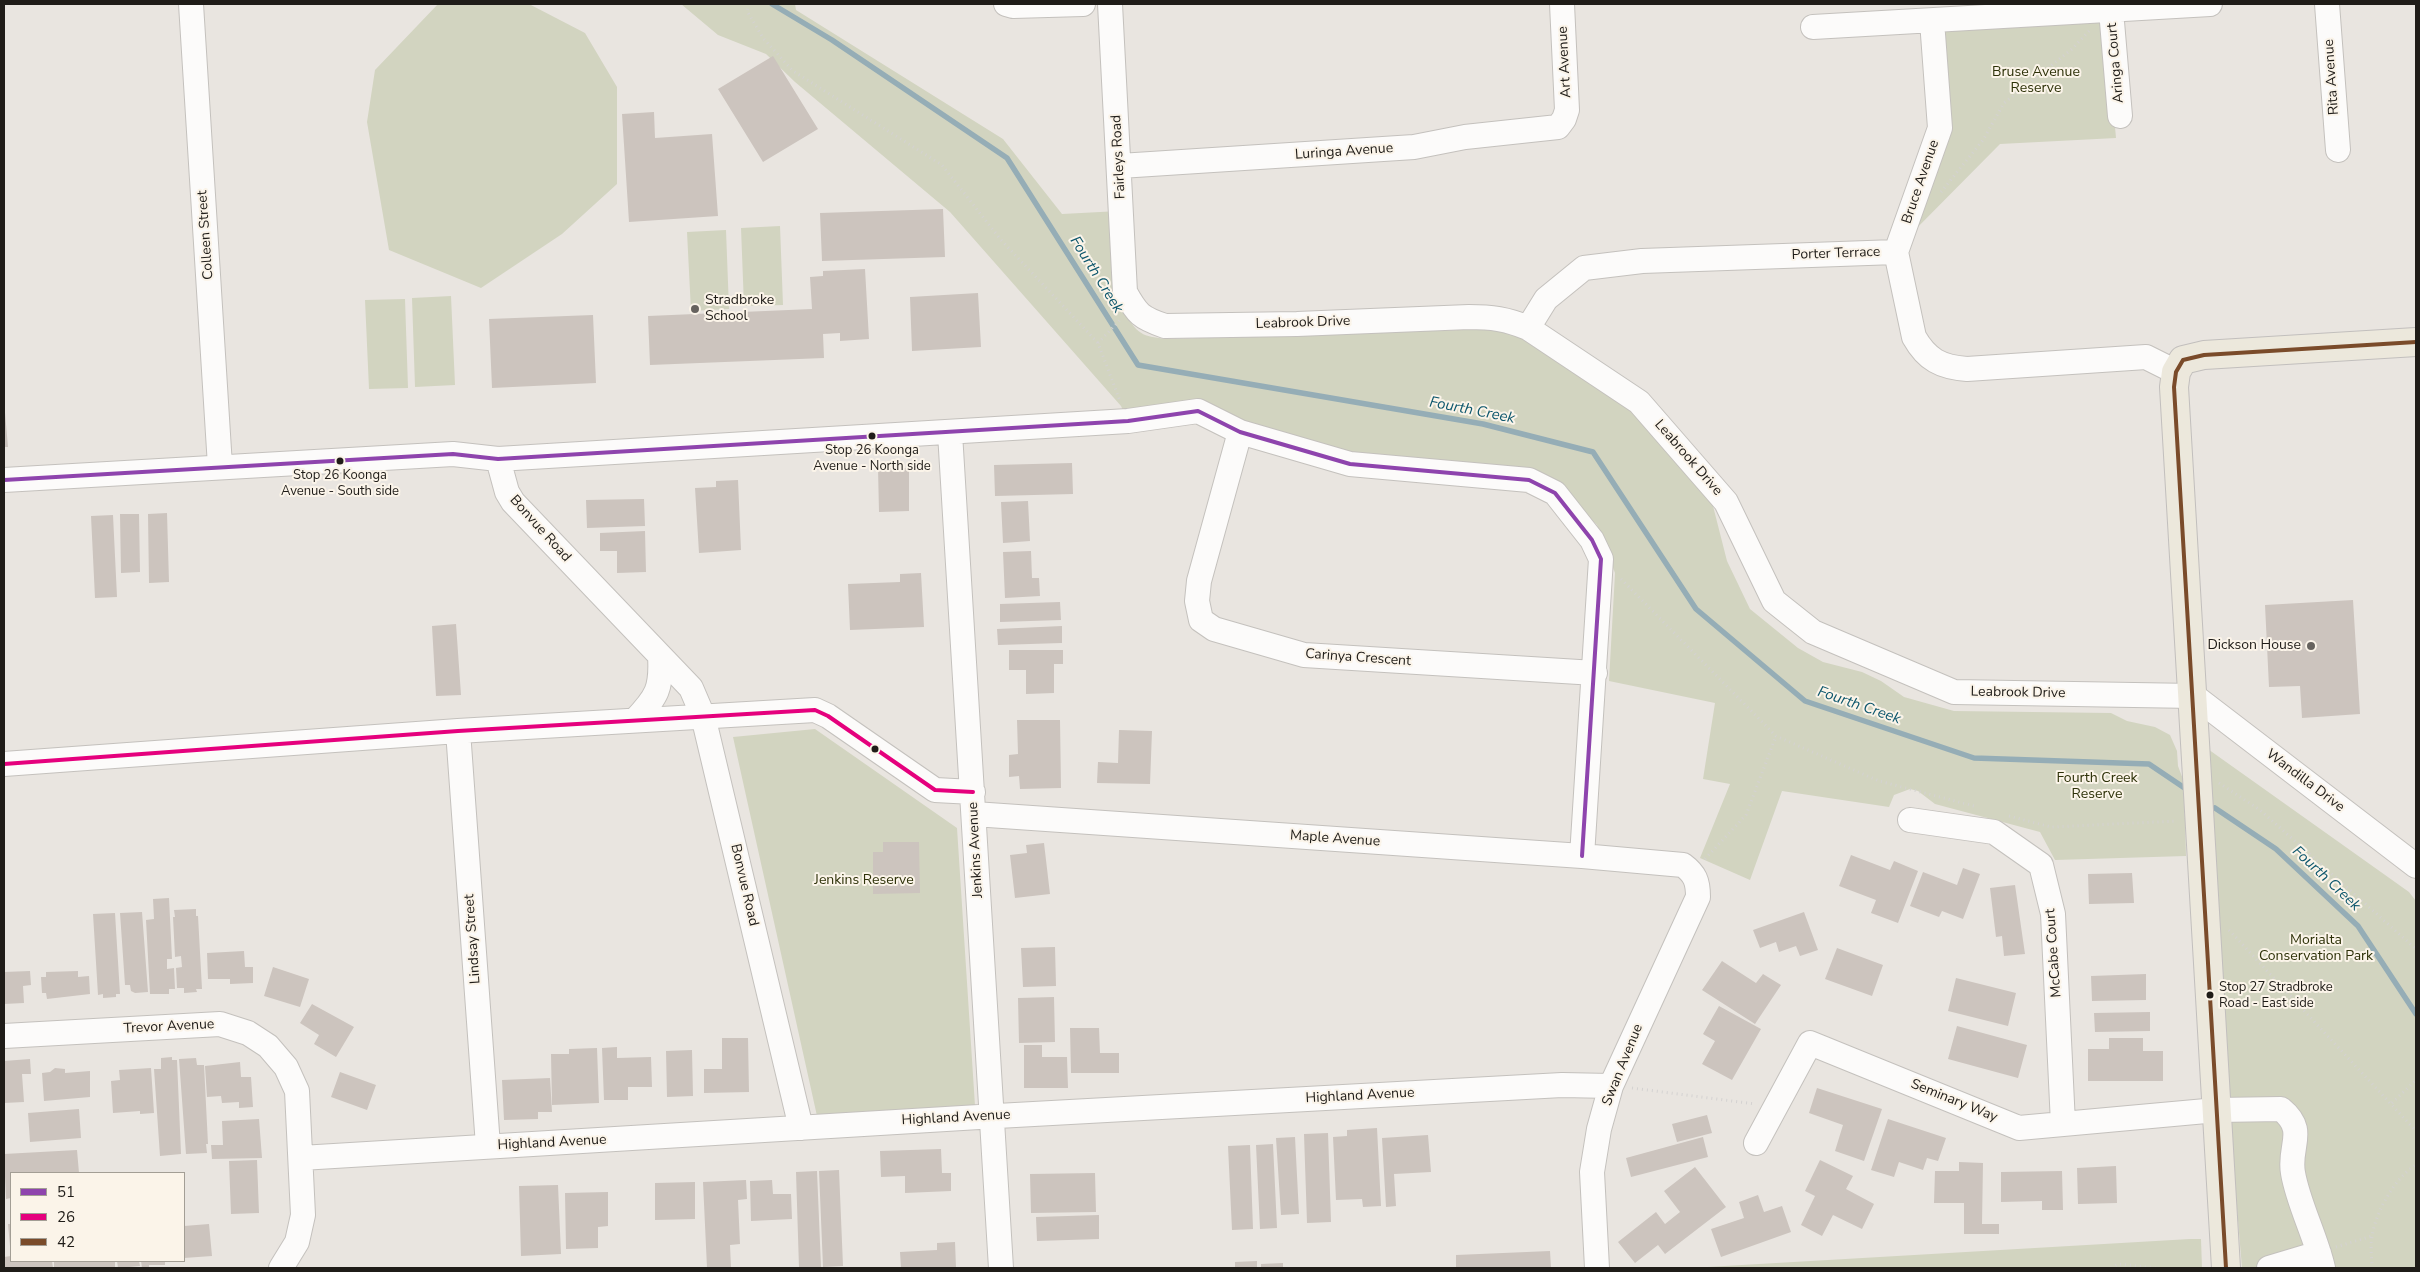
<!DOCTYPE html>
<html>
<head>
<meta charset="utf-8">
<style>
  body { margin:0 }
  #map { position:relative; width:2420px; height:1272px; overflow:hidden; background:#e9e5e0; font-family:"Nunito Sans",sans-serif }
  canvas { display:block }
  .frame { position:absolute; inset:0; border:5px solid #1f1c18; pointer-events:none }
  .legend { position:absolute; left:10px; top:1172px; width:175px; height:90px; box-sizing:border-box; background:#fbf4e9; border:1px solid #a39e95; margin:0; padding:6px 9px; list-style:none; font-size:15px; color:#1f1c18 }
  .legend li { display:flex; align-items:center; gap:10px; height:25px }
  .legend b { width:25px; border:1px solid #a39e95 }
</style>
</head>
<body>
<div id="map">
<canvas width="2420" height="1272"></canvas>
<div class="frame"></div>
<ul class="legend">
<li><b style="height:6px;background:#8e44ad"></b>51</li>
<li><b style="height:6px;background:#e5007d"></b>26</li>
<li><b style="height:6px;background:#7a4b2a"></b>42</li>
</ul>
</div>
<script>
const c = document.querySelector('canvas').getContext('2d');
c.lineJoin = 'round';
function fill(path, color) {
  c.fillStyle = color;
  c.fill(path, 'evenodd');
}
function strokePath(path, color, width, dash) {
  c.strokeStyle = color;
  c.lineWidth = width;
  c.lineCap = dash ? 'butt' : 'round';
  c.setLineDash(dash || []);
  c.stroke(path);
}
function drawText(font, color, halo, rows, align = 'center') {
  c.font = font + ' "Nunito Sans",sans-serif';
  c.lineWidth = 4;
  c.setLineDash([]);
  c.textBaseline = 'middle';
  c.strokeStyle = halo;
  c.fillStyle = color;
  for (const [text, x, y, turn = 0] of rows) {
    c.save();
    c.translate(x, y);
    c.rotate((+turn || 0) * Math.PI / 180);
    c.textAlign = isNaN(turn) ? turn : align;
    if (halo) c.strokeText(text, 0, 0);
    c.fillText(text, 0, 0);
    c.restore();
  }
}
fill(new Path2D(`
  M438 4H529L585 33 617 87V184L562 234 481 288 389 250 367 122 375 70Z
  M681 4H795L796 10 1003 139 1062 214 1119 211 1127 315C1137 336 1147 337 1168 339L1490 329 1517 334 1636 406 1696 477 1713 506 1727 561 1750 609 1798 648 1823 662 1862 672 1881 681 1904 697 1954 711 2111 713 2127 721 2155 727 2170 735 2177 751 2178 766 2184 782 2186 856 2055 860 2040 832 1935 804 1918 791 1910 789 1894 795 1889 807 1782 791 1750 880 1700 858 1730 784 1703 779 1715 703 1609 681 1615 573 1597 525 1558 484 1350 464 1197 411 1128 421 1121 406 950 212 795 82 766 54 718 35Z
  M2105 16 2116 138 2000 144 1906 239 1946 127 1937 25Z
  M780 226 783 305 744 306 741 228Z
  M726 230 729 309 691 311 687 232Z
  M451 296 455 385 415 387 412 298Z
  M405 299 408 388 369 389 365 300Z
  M815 729 957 828 975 1106 817 1116 733 737Z
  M2198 742 2409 892 2416 901V1268H2242Z
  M2190 1239H2201L2202 1268H1690Z`), '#d2d4c0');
strokePath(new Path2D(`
  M772 4 832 40 1007 158 1138 365 1483 424 1593 452 1696 609 1805 701 1974 758 2149 764 2189 791
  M2215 808 2276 849 2358 926 2416 1014`), '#95adb6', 5.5);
fill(new Path2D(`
  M773 56 818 129 763 162 718 89Z
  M654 112 655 138 712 134 718 216 629 222 622 114Z
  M943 209 945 257 822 261 820 213Z
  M865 269 869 339 840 341V333L823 334 824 358 650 365 648 316 812 309 810 277 823 276V271Z
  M978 293 981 347 912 351 910 297Z
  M593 315 596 383 492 388 489 319Z
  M4 401 8 447H4Z
  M1072 463 1073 494 995 496 994 465Z
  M878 468H909V511L879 512Z
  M738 480 741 550 699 553 695 488 716 487V481Z
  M644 499 645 526 587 528 586 500Z
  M1028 501 1030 541 1003 543 1001 502Z
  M167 513 169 582 149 583 148 514Z
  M120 514H139L140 572 121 573Z
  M113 515 117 597 95 598 91 516Z
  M645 531 646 572 617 573V551H600V533Z
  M1031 551 1032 578H1039L1040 596 1005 598 1003 552Z
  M921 573 924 627 850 630 848 584 900 582V574Z
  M2353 600 2360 714 2302 718 2300 686 2269 687 2265 605Z
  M1060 602 1061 620 1000 622V604Z
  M456 624 461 695 436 696 432 626Z
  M1062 626V643L998 645 997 629Z
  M1009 650H1063V664H1054V693L1026 694V670H1009Z
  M1017 720H1060L1061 788 1020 789 1019 776 1009 777V755L1018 754Z
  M1119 730 1152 731 1150 784 1097 783 1098 762 1118 763Z
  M883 842H919L920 893 873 894V852H883Z
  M1044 843 1050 894 1015 898 1010 855 1027 853 1026 845Z
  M1851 855 1890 870 1894 861 1918 871 1898 923 1871 913 1876 900 1839 886Z
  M1963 868 1980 874 1963 919 1942 911 1939 917 1910 906 1923 872 1957 885Z
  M2132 873 2134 903 2089 904 2088 874Z
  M2015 885 2025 954 2004 956 2002 936 1996 937 1990 888Z
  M169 898 172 959H167V969L174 968 175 989H169V994H150L146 920 154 919 153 899Z
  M196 909V916H198L202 989H196L197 992 184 993V988H177L176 968 182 967 181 956 175 957 173 917H175L174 910Z
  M142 912 148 992 135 993 131 991 130 985H125L120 913Z
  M1804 912 1818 950 1800 956 1796 946 1779 952 1776 942 1760 948 1753 930Z
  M115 913 120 994H116V997L103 998V994L98 995 93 914Z
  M1055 947 1056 986 1023 987 1021 948Z
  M1837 948 1883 965 1872 996 1825 979Z
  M244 951 245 967H253V983L230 984V979H208L207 953Z
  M1722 961 1756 983 1763 974 1781 985 1755 1024 1702 990Z
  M273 967 309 979 300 1007 264 996Z
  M30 971 31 985 23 986 24 1003 4 1004V972Z
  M78 971V977L89 976 90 994 47 999 46 993H42L41 977H46V972Z
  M2146 974V1000L2092 1001 2091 976Z
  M1956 978 2016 993 2008 1026 1948 1011Z
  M1054 997 1055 1042 1019 1043 1018 998Z
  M312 1004 354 1027 336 1057 314 1044 319 1035 300 1023Z
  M1719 1006 1761 1029 1732 1080 1702 1064 1715 1041 1703 1034Z
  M2150 1012V1031L2095 1032 2094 1013Z
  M1957 1026 2027 1045 2018 1078 1948 1059Z
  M1070 1028H1099L1100 1053H1119V1073H1071Z
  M722 1038H748L749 1092 704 1093V1069H722Z
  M2109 1038H2143V1051H2163V1081H2088V1049H2109Z
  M1024 1045H1042V1057H1067L1068 1088H1024Z
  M617 1047V1058L651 1057 652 1087H628V1100H604L602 1048Z
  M597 1048 599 1103 552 1105 551 1054H569V1049Z
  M692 1050 693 1096 667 1097 666 1051Z
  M172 1057V1060H177L181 1154 160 1156 154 1069H161V1058Z
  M196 1058 197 1065H204L208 1144H206L207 1153 186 1154 179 1059Z
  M30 1059 31 1074H22L24 1102 4 1103V1061Z
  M240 1062 241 1077H251L253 1107 239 1108V1102L222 1103 221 1096 207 1097 205 1066Z
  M55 1068 65 1069V1073L90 1071V1097L44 1101 42 1073 50 1072Z
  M151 1068 154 1113 140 1114V1111L113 1113 111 1081 120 1080 119 1070Z
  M340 1072 376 1085 367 1110 331 1097Z
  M550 1078 552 1112H538V1119L504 1120 502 1080Z
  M1817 1088 1882 1109 1864 1161 1835 1151 1843 1125 1809 1113Z
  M79 1109 81 1138 30 1142 28 1113Z
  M1707 1115 1712 1133 1677 1142 1672 1124Z
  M259 1119 262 1158 212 1159 211 1145H223L222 1121Z
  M1888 1119 1946 1138 1938 1161 1927 1158 1923 1170 1899 1162 1894 1177 1871 1170Z
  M1377 1128 1381 1206 1363 1207 1362 1199 1336 1200 1333 1137 1347 1136V1130Z
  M1328 1133 1331 1222 1307 1223 1304 1134Z
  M1428 1135 1431 1172 1394 1174 1396 1206 1386 1207 1382 1138Z
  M1295 1137 1299 1214 1281 1215 1276 1138Z
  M1703 1137 1708 1157 1631 1177 1626 1158Z
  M1273 1144 1277 1228 1260 1229 1256 1145Z
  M1250 1145 1253 1229 1232 1230 1228 1146Z
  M941 1149 942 1173H951V1191L905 1193V1176L881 1177 880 1151Z
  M77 1150 79 1173H11V1198L6 1199 4 1154Z
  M257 1160 259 1213 231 1214 229 1161Z
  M1820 1160 1853 1176 1846 1189 1874 1204 1862 1229 1833 1215 1822 1236 1801 1225 1815 1196 1805 1191Z
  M1959 1162 1983 1163 1982 1224H1999V1234H1964V1203H1934L1935 1171H1959Z
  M2116 1166 2117 1203 2078 1204 2077 1168Z
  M1695 1167 1726 1207 1665 1254 1658 1245 1635 1263 1618 1242 1656 1212 1665 1224 1680 1212 1664 1191Z
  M839 1170 843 1266 823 1267 819 1171Z
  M817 1171 821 1267 799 1268 796 1172Z
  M2062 1171 2063 1210H2042V1201L2001 1202V1172Z
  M1095 1173 1096 1212 1031 1213 1030 1174Z
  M746 1180 747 1199 738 1200 740 1244 730 1245 731 1268H707L703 1182Z
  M772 1180 773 1194H791L792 1219 751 1221 750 1181Z
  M695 1182V1219L655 1220V1183Z
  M558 1185 561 1254 521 1256 519 1186Z
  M608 1192V1226L598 1227V1248L566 1249 565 1193Z
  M1758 1195 1764 1212 1782 1206 1791 1232 1721 1257 1711 1229 1744 1218 1739 1202Z
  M1099 1215V1239L1037 1241 1036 1217Z
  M8 1224H11V1246H10Z
  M209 1224 212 1256 184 1258V1226Z
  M955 1242 956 1268H901L900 1252 937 1250V1243Z
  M1550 1251 1551 1268H1456V1255Z
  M11 1256V1261H52L53 1268H4V1257Z
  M54 1261H115V1268H54Z
  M117 1261H139L140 1266 118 1268Z
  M141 1261H165V1265H149V1268H142Z
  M1257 1261V1268H1235V1262Z
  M1283 1263V1268H1261V1264Z`), '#ccc4be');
const minor = new Path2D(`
  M191 4 220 466
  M1006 4 1013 6 1083 4
  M1110 4 1125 292C1137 314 1141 318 1165 326L1297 324 1469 317C1491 317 1507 319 1528 328L1639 402 1726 502 1774 601 1813 632 1954 692 2194 696 2416 866
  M2327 4 2338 150
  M2111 10 2120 116
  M1813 27 2210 4
  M1120 166 1414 147 1465 137 1558 127 1564 119 1567 110 1562 4
  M1896 252 1940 128 1932 21
  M1528 328 1546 299 1584 268 1642 261 1896 252 1914 337C1927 360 1941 367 1967 369L2146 357 2176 372
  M1240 432 1199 581 1197 601 1201 620 1214 629 1304 655 1595 673
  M950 433 1001 1268
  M498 459 507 492 513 502 691 688 703 716 801 1128
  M4 480 453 454 498 459 1128 421 1198 411 1240 432 1350 464 1529 480 1555 493 1592 540 1601 559 1582 856
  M635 720C657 697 662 688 660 656
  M458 731 488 1146
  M4 764 458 731 815 710 828 716 935 790 973 792
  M974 814 1582 856 1683 865C1695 874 1698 881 1698 897L1611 1086 1599 1129 1592 1172 1597 1268
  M1910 820 1994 832 2041 865 2053 914 2063 1124
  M4 1036 220 1024 248 1033 268 1046 286 1067 297 1091 303 1215 297 1242 281 1268
  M1756 1143 1810 1043 2019 1128 2217 1110 2281 1109C2308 1131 2288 1146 2293 1173 2298 1203 2316 1237 2323 1268
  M301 1158 979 1117 1562 1085 1611 1086
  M2269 1268 2319 1253`);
const major = new Path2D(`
  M2226 1268 2174 387 2176 372 2183 360 2204 355 2416 342`);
strokePath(minor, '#c4c1bd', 26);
strokePath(major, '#c2bfbd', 30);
strokePath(new Path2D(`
  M749 4 747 11 763 38 793 71 942 165 1001 240 1098 343 1120 401
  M1941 192 1983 140 2004 103 2072 49 2089 31
  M1098 343 1120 320
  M1621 579 1776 736 1879 781 1974 806
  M2219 783 2260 810 2416 949
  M2009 816 2051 827 2177 821
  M1705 859 1746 815 1776 736
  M2229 930 2416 1131
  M1632 1088 1755 1104
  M2392 1103 2416 1080
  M2336 1247 2372 1236
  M2111 1268 2118 1264 2156 1268
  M2372 1268C2372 1258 2370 1247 2372 1237 2375 1213 2395 1177 2416 1165`), '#d4d2d1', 3, [1, 4]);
strokePath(minor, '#fcfbfa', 24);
strokePath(major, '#ece8dc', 28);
strokePath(new Path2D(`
  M4 480 453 454 498 459 1128 421 1198 411 1240 432 1350 464 1529 480 1555 493 1592 540 1601 559 1582 856`), '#8e44ad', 4);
strokePath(new Path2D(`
  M4 764 458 731 815 710 828 716 935 790 973 792`), '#e5007d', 4);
strokePath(new Path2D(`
  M2226 1268 2174 387 2176 372 2183 360 2204 355 2416 342`), '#7a4b2a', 4);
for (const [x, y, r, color] of [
  [695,309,5,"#66625e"],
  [872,436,4.5,"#1f1c18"],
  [340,461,4.5,"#1f1c18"],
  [2311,646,5,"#66625e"],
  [875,749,4.5,"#1f1c18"],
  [2210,995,4.5,"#1f1c18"]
]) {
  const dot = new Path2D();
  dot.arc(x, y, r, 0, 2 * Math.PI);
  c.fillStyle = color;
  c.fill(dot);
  strokePath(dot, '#fbf4e9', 2);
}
drawText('13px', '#1f1c18', '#fbf4e9', [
  ["Stop 26 Koonga",872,451],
  ["Avenue - North side",872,467],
  ["Stop 26 Koonga",340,476],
  ["Avenue - South side",340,492],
  ["Stop 27 Stradbroke",2219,988,"left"],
  ["Road - East side",2219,1004,"left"]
]);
drawText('14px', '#1f1c18', '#fbf4e9', [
  ["Art Avenue",1565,62,-93],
  ["Aringa Court",2116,63,-95],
  ["Rita Avenue",2332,77,-94],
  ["Luringa Avenue",1344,152,-4],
  ["Fairleys Road",1119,157,-93],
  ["Bruce Avenue",1921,182,-71],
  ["Colleen Street",206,235,-94],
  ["Porter Terrace",1836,254,-2],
  ["Leabrook Drive",1303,323,-2],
  ["Leabrook Drive",1688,458,49],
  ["Bonvue Road",540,529,48],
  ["Carinya Crescent",1358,658,4],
  ["Leabrook Drive",2018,693,1],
  ["Wandilla Drive",2305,781,37],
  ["Maple Avenue",1335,839,4],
  ["Jenkins Avenue",976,850,-93],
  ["Bonvue Road",744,885,77],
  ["Lindsay Street",473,939,-94],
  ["McCabe Court",2054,953,-94],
  ["Trevor Avenue",169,1027,-3],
  ["Swan Avenue",1623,1065,-68],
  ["Highland Avenue",1360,1096,-3],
  ["Seminary Way",1954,1101,22],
  ["Highland Avenue",956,1118,-3],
  ["Highland Avenue",552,1143,-3]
]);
drawText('14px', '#2d3108', '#fbf4e9', [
  ["Bruse Avenue",2036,73],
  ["Reserve",2036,89],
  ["Fourth Creek",2097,779],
  ["Reserve",2097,795],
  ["Jenkins Reserve",864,881],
  ["Morialta",2316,941],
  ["Conservation Park",2316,957]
]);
drawText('14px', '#1f1c18', '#fbf4e9', [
  ["Stradbroke",705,301],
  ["School",705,317],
  ["Dickson House",2301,646,"right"]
], 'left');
drawText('italic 15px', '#0c566c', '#fbf4e9', [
  ["Fourth Creek",1096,275,58],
  ["Fourth Creek",1472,411,11],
  ["Fourth Creek",1859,706,19],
  ["Fourth Creek",2326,879,43]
]);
</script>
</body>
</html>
